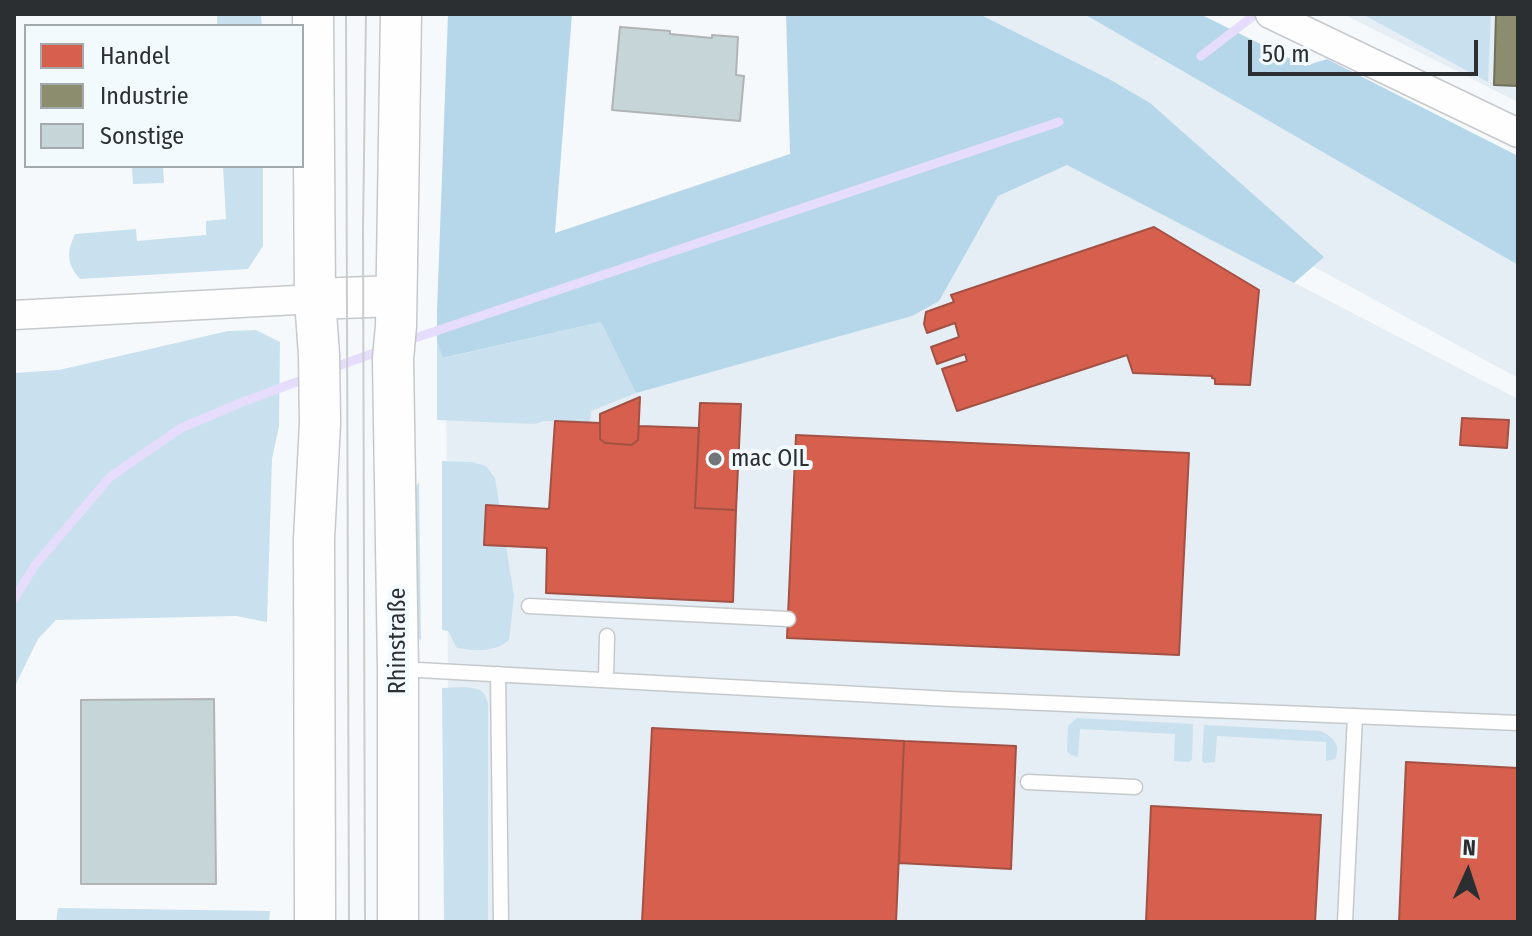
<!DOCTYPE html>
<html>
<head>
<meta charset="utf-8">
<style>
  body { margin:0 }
  #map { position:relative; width:1532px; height:936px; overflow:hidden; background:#f6f9fb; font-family:"Fira Sans Condensed",sans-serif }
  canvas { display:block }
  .frame { position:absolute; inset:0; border:16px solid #2c2f31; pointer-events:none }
  .legend { position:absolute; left:24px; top:24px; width:280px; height:144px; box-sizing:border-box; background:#f3fafe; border:2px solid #a3a9ac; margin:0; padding:10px 14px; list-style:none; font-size:24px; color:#2c2f31 }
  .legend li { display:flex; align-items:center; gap:16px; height:40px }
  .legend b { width:40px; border:2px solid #a3a9ac }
  .north { position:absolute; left:1428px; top:832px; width:80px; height:80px; -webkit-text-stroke:6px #f3fafe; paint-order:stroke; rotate:3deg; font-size:22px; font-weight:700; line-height:32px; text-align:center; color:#2c2f31 }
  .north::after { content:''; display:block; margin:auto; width:28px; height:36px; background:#2c2f31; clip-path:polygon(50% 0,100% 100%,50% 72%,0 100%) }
  .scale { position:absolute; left:1248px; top:40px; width:230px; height:36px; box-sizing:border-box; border:4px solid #2c2f31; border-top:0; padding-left:10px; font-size:24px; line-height:28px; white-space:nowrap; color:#2c2f31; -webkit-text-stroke:6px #f3fafe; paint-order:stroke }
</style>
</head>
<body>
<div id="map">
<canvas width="1532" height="936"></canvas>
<div class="frame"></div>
<ul class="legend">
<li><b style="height:22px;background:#d6604d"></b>Handel</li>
<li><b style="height:22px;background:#8c8c6e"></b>Industrie</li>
<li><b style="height:22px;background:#c6d6d8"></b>Sonstige</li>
</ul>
<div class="north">N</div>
<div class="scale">50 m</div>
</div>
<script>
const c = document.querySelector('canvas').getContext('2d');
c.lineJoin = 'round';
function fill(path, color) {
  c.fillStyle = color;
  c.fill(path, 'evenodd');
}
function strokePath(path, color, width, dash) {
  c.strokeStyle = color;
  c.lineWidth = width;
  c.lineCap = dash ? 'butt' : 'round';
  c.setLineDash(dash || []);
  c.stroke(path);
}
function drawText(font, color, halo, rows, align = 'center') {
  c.font = font + ' "Fira Sans Condensed",sans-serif';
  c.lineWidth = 8;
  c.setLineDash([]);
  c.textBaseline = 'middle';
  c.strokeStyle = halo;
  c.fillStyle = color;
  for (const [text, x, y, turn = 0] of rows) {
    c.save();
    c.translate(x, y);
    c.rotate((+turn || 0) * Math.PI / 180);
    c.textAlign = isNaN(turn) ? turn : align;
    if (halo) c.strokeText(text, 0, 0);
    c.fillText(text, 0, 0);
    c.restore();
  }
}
fill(new Path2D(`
  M850 14H1084L1518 265V378Z
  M1343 14H1518V102Z
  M1068 165 1518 399V922H453L448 696 446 371Z`), '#e5eef4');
fill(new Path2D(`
  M217 14H261L262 26H217Z
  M1362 14H1491L1488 82Z
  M132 166H163L164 183 133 184Z
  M223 166H263V246L248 269 80 279C66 263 67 252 75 234L136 229 137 241 206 235V221L226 219Z
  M601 322 636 393 591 411 590 423 544 421 535 424 437 420V341L444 358Z
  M256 330 280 342 279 426 272 459 267 622 236 616 56 620 38 639 14 688V373L59 370 228 331Z
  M442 461 472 462 486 466 495 478 514 596 509 640C493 653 476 651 457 648L448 631 442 630Z
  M419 482 421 641 415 633 413 491Z
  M465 687C479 689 484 689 488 703V922H444L442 688Z
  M1077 718 1193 724 1192 759 1189 762 1174 761 1175 734 1080 729 1078 757 1071 755 1067 751 1068 726Z
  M1204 725 1321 731C1332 737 1342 745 1335 759L1326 761V742L1217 736 1215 762 1205 763 1202 761Z
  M58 908 270 911 269 922H56Z`), '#c9e0ee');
fill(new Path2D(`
  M448 14H572L555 233 790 154 786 14H979L1109 79 1150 103 1324 257 1294 283 1067 165 998 196 939 301 912 316 636 393 601 322 443 358 437 341V311Z
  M1084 14H1200L1305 66 1327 59 1518 156V265Z`), '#b6d7ea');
const shops = new Path2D(`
  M1154 227 1259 290 1250 385 1215 384V379L1212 378V376L1133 373 1127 355 957 411 942 369 967 361 965 354 937 364 931 347 959 337 955 323 927 333 924 324 926 312 954 302 951 295Z
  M640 397 638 440 632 445 605 443 600 439V414Z
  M700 403 741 404 736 510 695 508Z
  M1462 418 1509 420 1507 448 1460 445Z
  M555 421 600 423V439L605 443 632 445 638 440 639 426 699 428 695 508 736 510 733 602 546 593 547 548 484 545 486 505 549 509Z
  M796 435 1189 453 1179 655 787 638Z
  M652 728 904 741 896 922H642Z
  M904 741 1016 746 1011 869 899 863Z
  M1406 762 1518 768V922H1399Z
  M1151 806 1321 815 1315 922H1146Z`);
fill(shops, '#d6604d');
strokePath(shops, '#a35145', 2);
const industry = new Path2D(`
  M1496 14H1518V86L1494 85Z`);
fill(industry, '#8c8c6e');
strokePath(industry, '#6f705c', 2);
strokePath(new Path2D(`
  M1201 56 1256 14
  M406 341 1059 122
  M327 370 385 349
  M14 599 35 565 110 477 181 428 245 401 310 377`), '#e6dcfc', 9);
const building = new Path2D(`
  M620 27 670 31V34L712 38V35L738 37 736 75 744 76 740 121 612 110Z
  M214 699 216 884H81V700Z`);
fill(building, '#c6d6d8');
strokePath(building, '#b1b3b4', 2);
const service = new Path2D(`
  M529 606 788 619
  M400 669 949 699 1518 723
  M498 674 501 922
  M606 680 607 636
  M1028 782 1135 787
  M1345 922 1355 716`);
const minor = new Path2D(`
  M1270 14 1518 133
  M14 315 315 299`);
const secondary = new Path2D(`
  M313 14 315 299 319 355 320 423 314 539 315 922
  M315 299 395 296
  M398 922V669L393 359 396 326 401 14`);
strokePath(service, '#c6c9cb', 17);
strokePath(minor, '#c6c9cb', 31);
strokePath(secondary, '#c6c9cb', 43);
strokePath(service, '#fefefe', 14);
strokePath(minor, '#fefefe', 28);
strokePath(secondary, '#fefefe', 40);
strokePath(new Path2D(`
  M346 14 349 922
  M365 922 363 229 366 14`), '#cbcccc', 2);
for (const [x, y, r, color] of [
  [715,459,8,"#737678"]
]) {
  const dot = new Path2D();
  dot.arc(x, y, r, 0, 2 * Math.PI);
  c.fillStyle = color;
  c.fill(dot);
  strokePath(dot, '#f3fafe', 3);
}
drawText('24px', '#2c2f31', '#f3fafe', [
  ["mac OIL",731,459]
], 'left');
drawText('24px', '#2c2f31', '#f3fafe', [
  ["Rhinstraße",398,641,-90]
]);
</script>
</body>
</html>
